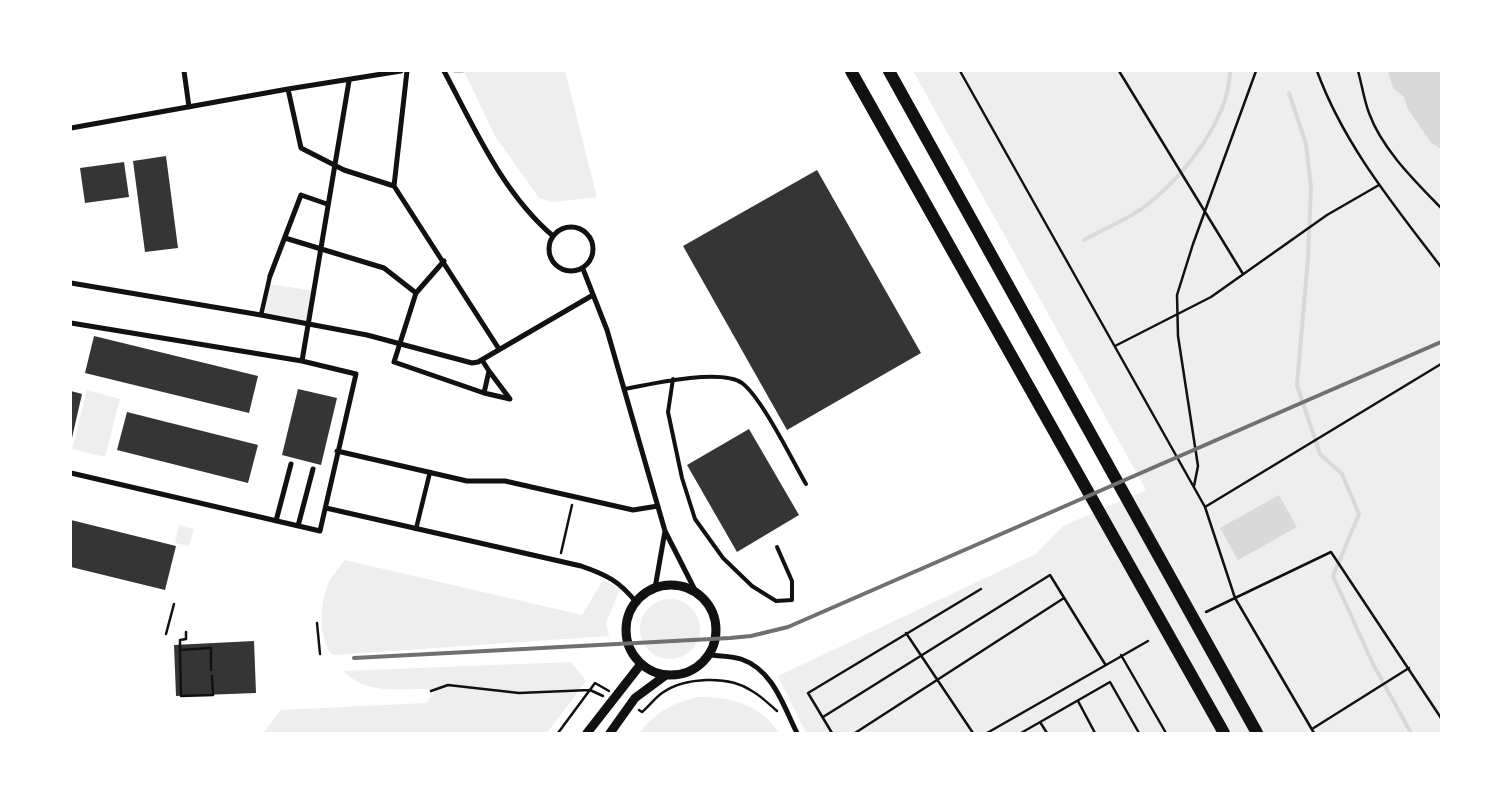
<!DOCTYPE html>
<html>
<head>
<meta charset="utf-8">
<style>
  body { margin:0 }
  #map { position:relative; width:1512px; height:804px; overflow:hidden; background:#fff; font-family:Commissioner,sans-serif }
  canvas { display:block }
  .frame { position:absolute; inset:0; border:72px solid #fff; pointer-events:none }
</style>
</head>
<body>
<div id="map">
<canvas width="1512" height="804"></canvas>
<div class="frame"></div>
</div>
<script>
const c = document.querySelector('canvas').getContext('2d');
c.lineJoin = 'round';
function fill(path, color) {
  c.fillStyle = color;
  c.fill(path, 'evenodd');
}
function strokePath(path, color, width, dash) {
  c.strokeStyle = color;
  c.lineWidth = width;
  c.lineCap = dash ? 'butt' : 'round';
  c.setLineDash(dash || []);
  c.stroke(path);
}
fill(new Path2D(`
  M464 71H565L597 197 552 202 539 198 495 136Z
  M913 71H1388L1393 88 1404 97 1407 108 1431 143 1441 149V733H806L778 676 1036 554 1063 526 1146 490Z
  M269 284 315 291 308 324 261 315Z
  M87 390 120 399 105 457 72 449Z
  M179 525 194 529 189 546 175 543Z
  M345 560 582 615 603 580 620 589 606 623 609 636 333 655C318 641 320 606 327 587 330 578 339 568 345 560Z
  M640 629a30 30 0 1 1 60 0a30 30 0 1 1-60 0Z
  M571 662 586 681 547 733H263L281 710 426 703 436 690C402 686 371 698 343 671Z
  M698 697C731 697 760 704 779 733H639C656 712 672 703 698 697Z`), '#eee');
fill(new Path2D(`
  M1388 71H1440L1441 149 1431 143 1407 108 1404 97 1393 88Z
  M1279 495 1297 527 1238 560 1220 528Z`), '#d9d9d9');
strokePath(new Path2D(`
  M1289 93 1306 144 1311 187 1308 258 1297 385 1320 454 1342 474 1359 514 1333 576 1373 664 1411 733
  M1084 240C1100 231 1116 224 1132 215 1175 189 1229 123 1230 71`), '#d9d9d9', 4);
fill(new Path2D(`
  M166 156 178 248 145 252 133 161Z
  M124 162 129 197 85 203 80 168Z
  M817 170 921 353 787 430 683 246Z
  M94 336 258 376 249 413 85 373Z
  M298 389 337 398 321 465 282 455Z
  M71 391 82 394 72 438H71Z
  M127 412 258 445 248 483 117 450Z
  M749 429 799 515 737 552 687 465Z
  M71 520 176 546 165 590 71 567Z
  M254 641 256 693 176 696 174 645Z`), '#353535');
strokePath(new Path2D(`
  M454 71H463
  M960 71 1205 507 1235 598 1331 552 1441 718
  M1119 71 1243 274
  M1317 71C1344 145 1394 205 1441 267
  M1358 71C1362 85 1364 100 1369 113 1382 149 1414 180 1441 208
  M1115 346 1211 297 1327 215 1379 185
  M1194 486 1198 466 1178 336 1177 295 1193 244 1256 71
  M1205 507 1441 364
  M561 553 572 505
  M1206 612 1235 598 1314 733
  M317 623 320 654
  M186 632V639L180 640V650L211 648V670
  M906 633 973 733
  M166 634 174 604
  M180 650 181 696 213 695 212 676
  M1121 655 1166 733
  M431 691 448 685 519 693 590 690 603 696
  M1078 701 1095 733
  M639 710 642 712C649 706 655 698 662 693 685 677 729 675 752 691 761 696 769 704 777 711
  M823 717 1050 575 1105 664
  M1040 722 1047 733
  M1312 729 1409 668
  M558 733 595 683 609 691
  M832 733 808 693 981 589
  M855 733 1064 598
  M987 733 1148 641
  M1021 733 1110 682 1139 733`), '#111', 2.5);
strokePath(new Path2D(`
  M673 379 668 412 682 478 695 519 723 558 752 586 776 601 792 600V581L777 547
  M625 389C650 384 721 368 742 383 762 398 792 460 806 484`), '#111', 4);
strokePath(new Path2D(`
  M301 195 327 204
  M261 315 270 276
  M416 529 430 472`), '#111', 4.5);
strokePath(new Path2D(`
  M184 71 189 107
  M407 71 394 186 499 349
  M444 71C475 129 502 192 553 236
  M288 89 301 148 344 170 394 186
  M71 128 288 89 401 71
  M549 249a22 22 0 1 1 44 0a22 22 0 1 1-44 0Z
  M285 238 384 268 416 293
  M444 261 416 293 394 362 484 393 489 371 482 360
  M583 269 607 330 665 531 696 592
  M270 276 301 195
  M71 283 261 315 367 335 472 363 478 362 593 295
  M71 323 302 361 356 374 320 531 71 473
  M302 361 349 81
  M484 393 510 399 489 371
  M337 451 467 481H505L633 510 658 506
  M326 508 581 566C607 575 619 581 636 602
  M276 521 291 464
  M298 526 313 469
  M655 588 665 531
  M710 655C720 656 732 656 741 659 773 670 783 705 797 733`), '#111', 5);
strokePath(new Path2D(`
  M626 630a45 45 0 1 1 90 0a45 45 0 1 1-90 0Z
  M587 733 641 664
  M610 733 635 698 666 675`), '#111', 9);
strokePath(new Path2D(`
  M851 71 1224 733
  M889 71 1257 733`), '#111', 12);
strokePath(new Path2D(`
  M354 658 730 638 751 636 788 627 1441 342`), '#707070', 4);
</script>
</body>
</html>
